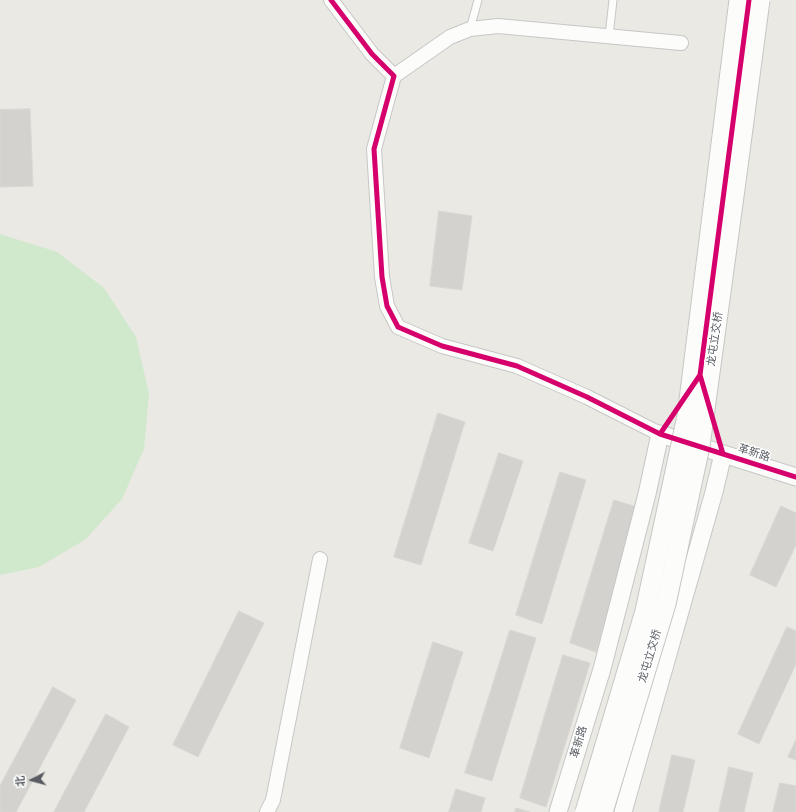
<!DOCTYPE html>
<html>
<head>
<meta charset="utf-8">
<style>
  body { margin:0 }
  #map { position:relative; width:796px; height:812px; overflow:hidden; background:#eae9e3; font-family:"Open Sans","Noto Sans SC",sans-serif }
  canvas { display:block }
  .north { position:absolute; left:12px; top:760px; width:40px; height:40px; -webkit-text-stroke:3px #fff; paint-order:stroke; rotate:264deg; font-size:11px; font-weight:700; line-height:16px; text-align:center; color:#595d63 }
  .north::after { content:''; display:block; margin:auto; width:14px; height:18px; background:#595d63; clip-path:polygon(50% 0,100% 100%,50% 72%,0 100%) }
</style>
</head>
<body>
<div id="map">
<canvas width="796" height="812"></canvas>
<div class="north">北</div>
</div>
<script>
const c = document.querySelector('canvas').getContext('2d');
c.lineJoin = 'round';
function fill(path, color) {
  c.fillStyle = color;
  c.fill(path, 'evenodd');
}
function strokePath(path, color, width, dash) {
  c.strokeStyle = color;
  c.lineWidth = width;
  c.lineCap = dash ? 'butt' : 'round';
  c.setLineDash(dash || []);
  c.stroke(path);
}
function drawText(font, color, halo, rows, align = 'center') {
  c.font = font + ' "Open Sans","Noto Sans SC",sans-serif';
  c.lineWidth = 3;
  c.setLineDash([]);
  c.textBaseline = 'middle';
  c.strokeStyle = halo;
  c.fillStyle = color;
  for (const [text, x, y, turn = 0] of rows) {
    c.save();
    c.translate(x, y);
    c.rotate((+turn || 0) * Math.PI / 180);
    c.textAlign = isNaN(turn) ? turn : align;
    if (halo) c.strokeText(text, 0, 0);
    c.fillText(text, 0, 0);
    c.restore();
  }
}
fill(new Path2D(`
  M0 234 57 252 104 288 136 337 149 394 144 449 122 499 86 539 39 567 0 575Z`), '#d0e8cc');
const building = new Path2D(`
  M30 109 33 186 0 187V110Z
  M439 211 472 216 462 290 430 286Z
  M438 413 465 422 421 565 394 557Z
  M499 453 523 461 493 551 469 543Z
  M560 472 586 480 542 624 516 615Z
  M614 500 640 508 596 652 570 643Z
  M781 506 796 513V545L776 587 750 575Z
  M239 611 264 623 198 757 173 745Z
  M787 627 796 631V664L759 744 738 734Z
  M510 630 536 638 492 781 465 773Z
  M433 642 463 652 429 758 400 748Z
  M563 655 590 663 546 807 520 798Z
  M53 687 76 700 16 812H0V786Z
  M106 714 129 727 84 812H54Z
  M796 740V760L788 757Z
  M672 755 695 760 683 812H659Z
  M729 767 753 773 744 812H719Z
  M780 783 796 786V812H773Z
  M456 789 485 798 481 812H449Z
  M516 808 530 812H515Z`);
fill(building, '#d3d2ce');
strokePath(building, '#dad7d2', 1);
const service = new Path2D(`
  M470 29 478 0
  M609 36 613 0`);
const minor = new Path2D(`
  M331 0 372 54 394 76 374 149 382 277 387 306 398 327 442 346 517 366 587 397 660 434
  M394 76 450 37 470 29 498 26 681 43
  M267 812 273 800 320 559`);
const tertiary = new Path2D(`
  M558 812 602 669 647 494 660 434 796 477
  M623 812 714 492 723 454`);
strokePath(service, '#c6c7c6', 9);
strokePath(minor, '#c6c7c6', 16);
strokePath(tertiary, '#c6c7c6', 19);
strokePath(service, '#fcfcfb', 7);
strokePath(minor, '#fcfcfb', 14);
strokePath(tertiary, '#fcfcfb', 17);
const secondaryBridge = new Path2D(`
  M585 812 645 611 687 416 739 0
  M603 812 666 604 700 446 735 189 760 0`);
strokePath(secondaryBridge, '#c6c7c5', 21, []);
strokePath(secondaryBridge, '#fcfcfb', 19);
strokePath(new Path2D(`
  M331 0 372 54 394 76 374 149 382 277 387 306 398 327 442 346 517 366 587 397 660 434 796 477
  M660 434 700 375
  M723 454 700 375 749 0`), '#d6006c', 5);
drawText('11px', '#595d63', '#fff', [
  ["龙屯立交桥",715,339,-82],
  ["革新路",754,453,18],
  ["龙屯立交桥",650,656,-73],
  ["革新路",579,742,-73]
]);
</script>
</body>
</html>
